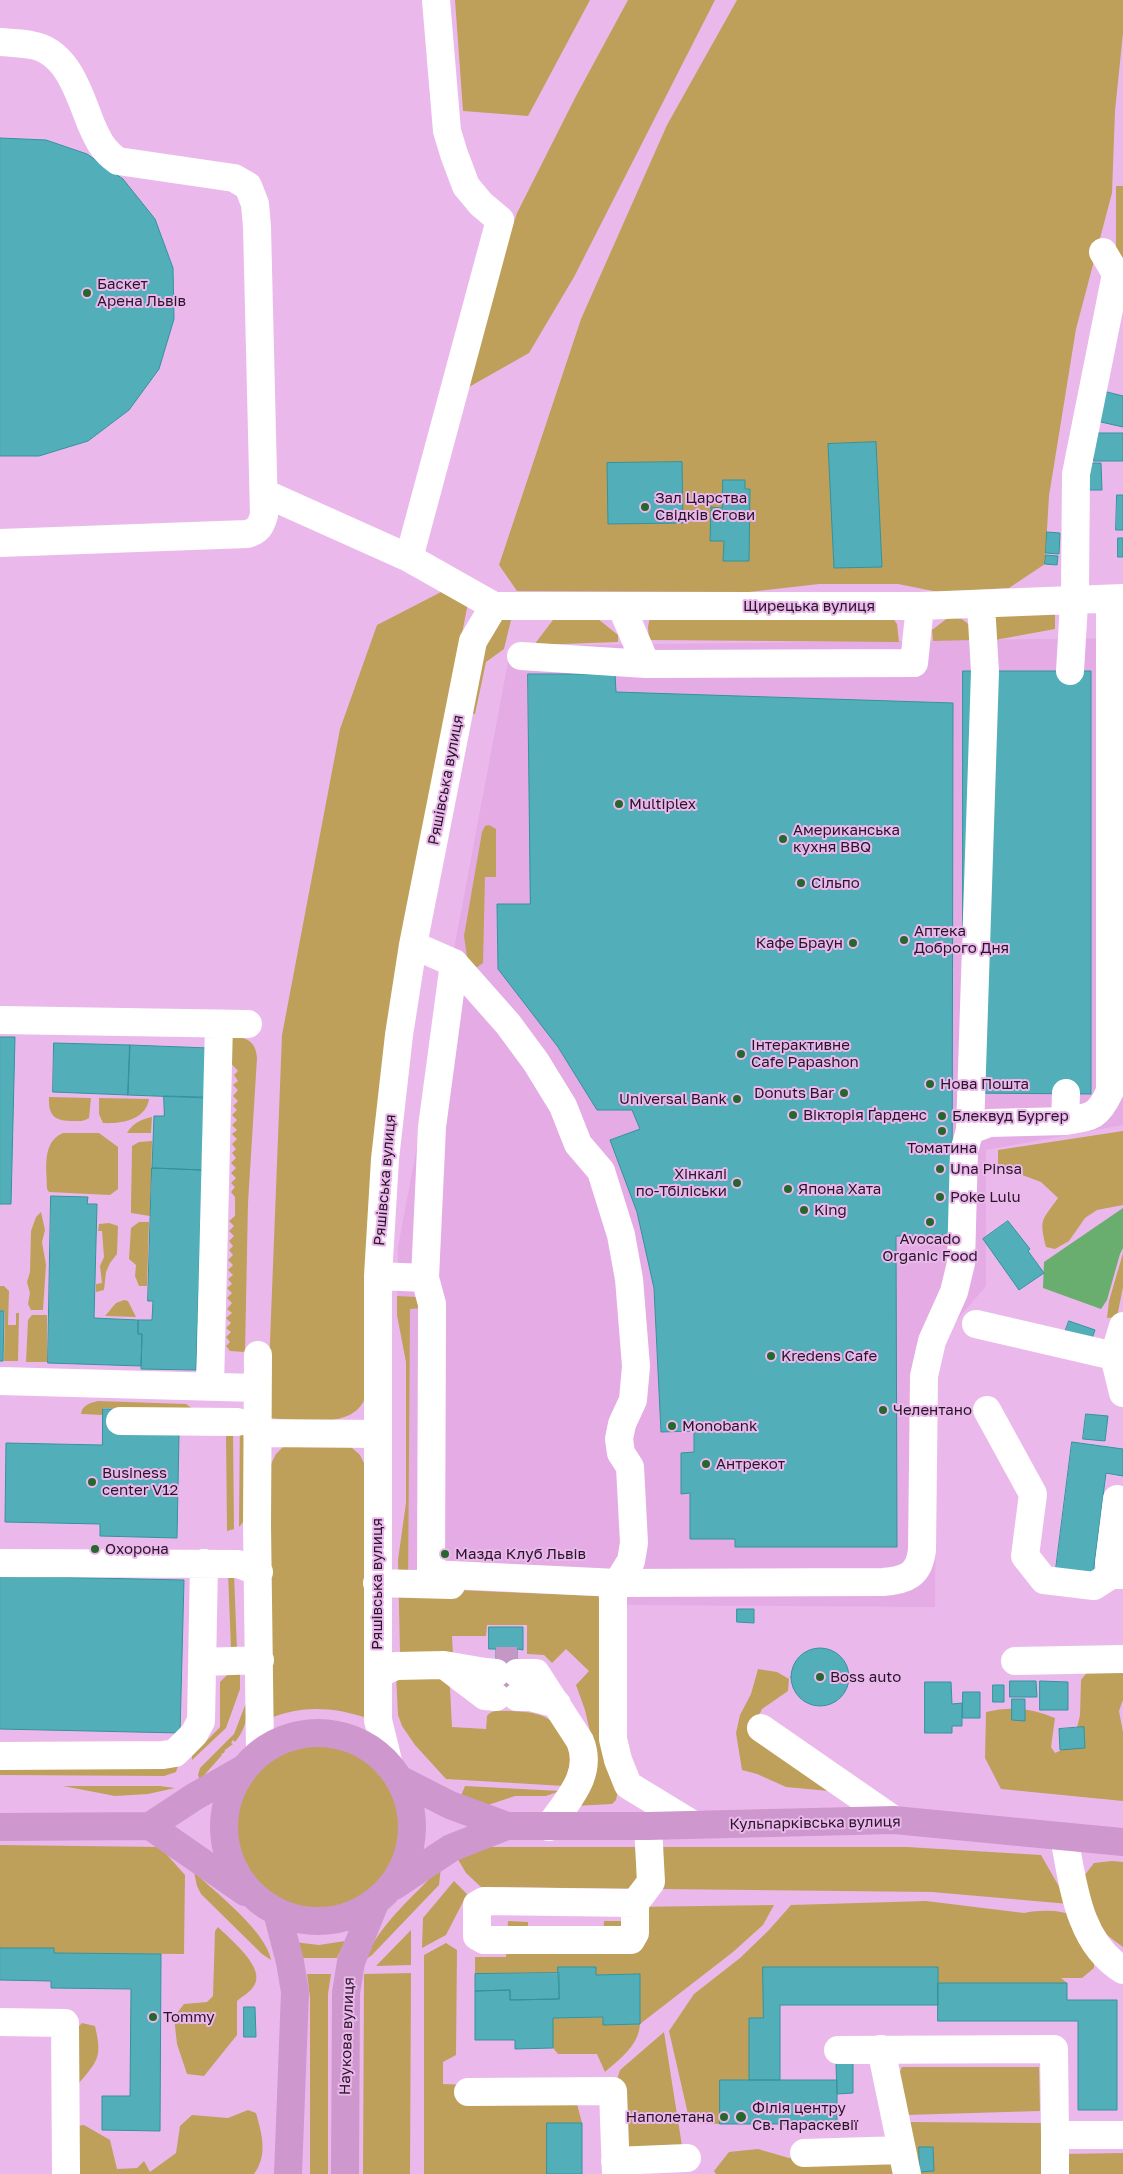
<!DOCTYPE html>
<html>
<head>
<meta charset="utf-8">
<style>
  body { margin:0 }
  canvas { display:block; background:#ebb8eb }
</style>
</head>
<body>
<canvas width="1123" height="2174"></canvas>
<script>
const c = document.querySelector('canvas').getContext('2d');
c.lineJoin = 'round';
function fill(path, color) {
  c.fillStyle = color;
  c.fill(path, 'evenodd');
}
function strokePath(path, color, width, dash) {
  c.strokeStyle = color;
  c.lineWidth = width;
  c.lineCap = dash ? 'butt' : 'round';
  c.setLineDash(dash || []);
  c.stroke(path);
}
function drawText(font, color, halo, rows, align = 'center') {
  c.font = font + ' "Golos Text",sans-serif';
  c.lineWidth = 4;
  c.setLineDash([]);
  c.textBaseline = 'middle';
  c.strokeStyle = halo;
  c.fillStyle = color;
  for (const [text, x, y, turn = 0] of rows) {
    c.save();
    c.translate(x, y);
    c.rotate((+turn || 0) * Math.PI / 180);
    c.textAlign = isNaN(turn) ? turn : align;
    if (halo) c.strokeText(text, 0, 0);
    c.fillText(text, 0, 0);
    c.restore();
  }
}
fill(new Path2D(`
  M1123 638V1125L986 1150V1286L951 1327 937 1372 935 1607 629 1605 582 1594 408 1588 398 1560 406 1503V1362L397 1315 398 1247 511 646Z`), '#e4abe4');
fill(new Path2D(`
  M455 0H590L528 116 463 111Z
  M628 0H715L574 277 529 353 469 387 463 377 517 213 576 96Z
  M737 0H1123V33L1115 111 1112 193 1076 329 1049 496 1045 564 1009 588 938 592 898 584H819L749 592 517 591 499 565 581 319 667 125Z
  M1116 186H1123V299H1116Z
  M445 590 468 603 390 1004 366 1395C356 1432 297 1419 267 1418L282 1035 340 729 377 625Z
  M990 612H1055V629L995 640Z
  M593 615 618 635V642L534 645 556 616Z
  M512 616 504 649 486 662 475 714 469 713 486 638 496 618Z
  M650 616 892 617 897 624 899 642 649 640 648 627Z
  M949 617 962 619 972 627 973 640 933 641 932 630Z
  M489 825 496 829V877H485L483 963 476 968 467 957 464 936 482 832 485 826Z
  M228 1036C244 1037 256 1039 257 1058L248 1203 245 1352 230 1351 226 1346 230 1342 226 1337 231 1332 226 1328 231 1323 226 1318 232 1313 227 1309 232 1303 227 1298 232 1293 227 1288 232 1284 228 1279 233 1275 228 1270 233 1265 228 1260 233 1255 229 1250 233 1246 229 1241 234 1236 229 1231 234 1226 229 1221 235 1216V1197L231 1192 235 1187 231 1183 236 1178 231 1173 236 1168 231 1163 236 1158 232 1153 236 1149 232 1144 237 1139 232 1134 237 1130 232 1125 237 1120 232 1115 237 1110 233 1106 238 1101 233 1096 238 1090 233 1085 238 1081 234 1075 238 1071 227 1059Z
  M49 1097 91 1098 89 1118C83 1122 80 1121 73 1121 55 1121 48 1116 49 1097Z
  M99 1098 149 1099C146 1120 121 1124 103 1123L99 1114Z
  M152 1117 151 1133H127C133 1123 142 1119 152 1117Z
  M1123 1131V1205L1097 1210 1085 1218 1069 1241 1055 1249 1046 1247C1039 1218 1042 1221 1058 1198L1041 1182 998 1166V1150Z
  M63 1133H99L118 1147V1189L110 1195 49 1192 47 1189C47 1170 41 1142 63 1133Z
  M152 1141 150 1216 131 1213V1206L132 1146 139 1142Z
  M41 1212 45 1230 42 1242 46 1265 43 1310H31L28 1304 30 1293 27 1282 30 1272 31 1231 36 1217Z
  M139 1222H149L147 1286H139L135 1276 136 1265 129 1259 131 1228Z
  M109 1223 118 1226 117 1254 110 1263 106 1272 104 1290 96 1292V1284L102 1283 100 1266 104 1257 102 1231H98L99 1224Z
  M1123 1253V1287L1117 1317 1107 1318 1109 1301Z
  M0 1286H4L9 1291 8 1325H16V1313H19L18 1361H4L5 1311H0Z
  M397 1296 416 1297 421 1308 410 1309 408 1588 598 1596 601 1602 618 1791 616 1800 612 1804 575 1806 591 1736 585 1710 576 1685 589 1671 566 1649 552 1663 544 1655 527 1654V1625H487L486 1636H452L453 1655 400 1654 398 1560 406 1503V1362L397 1315Z
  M124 1300 128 1301 136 1317 105 1316 116 1303Z
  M32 1315H47V1362H26L28 1320Z
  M98 1401 186 1404 193 1409 103 1408V1415L81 1414C82 1405 90 1403 98 1401Z
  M240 1413 244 1419 245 1520 239 1527Z
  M233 1427 234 1529 227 1531 226 1433Z
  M284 1446 351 1447 360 1455 365 1465 367 1718C334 1707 302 1705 271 1718L270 1466 276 1454Z
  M228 1573H234L237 1651 231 1649Z
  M1091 1667 1120 1669 1123 1674V1700L1119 1711 1123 1732V1801L1001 1789 985 1758 986 1712C1009 1706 1032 1708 1055 1718L1051 1747 1055 1753 1073 1745 1080 1715 1081 1680Z
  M758 1669 777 1672 789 1679 788 1691 762 1709 755 1723 829 1791 786 1787 757 1774 742 1770 736 1733 740 1715 751 1694Z
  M230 1672 240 1673V1689L226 1728 192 1760V1756L220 1727V1682Z
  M435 1674 448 1683 450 1688 452 1727 486 1729 487 1716C492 1709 501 1711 509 1711 547 1712 556 1718 573 1753L564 1786 446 1779 415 1745 402 1726 398 1715 396 1675Z
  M246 1703H249C247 1718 245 1730 235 1742L233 1740 231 1743 233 1744 225 1750 224 1753 221 1754 222 1755 200 1780 198 1775 200 1768 234 1734Z
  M236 1827a82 82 0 1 1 164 0a82 82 0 1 1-164 0Z
  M0 1754 179 1762 176 1772 164 1776 0 1775Z
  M63 1786H160L175 1788 148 1794 115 1796Z
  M465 1786 560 1791 546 1796H515L488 1805 460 1798Z
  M0 1845 160 1847 185 1875 184 1954 54 1953 53 1948H0Z
  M491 1847H907L1041 1855 1069 1904 932 1892 481 1887 466 1873 456 1856 481 1848Z
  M1112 1861 1123 1862V1947C1088 1922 1091 1916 1084 1876L1094 1863Z
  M441 1867 439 1885 372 1955 365 1960C380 1923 415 1895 441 1867Z
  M194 1872C216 1893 266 1931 271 1960L262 1954 201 1894 197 1886Z
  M454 1881 467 1894 446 1935 422 1948 423 1918Z
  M926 1901 1024 1913C1049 1908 1087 1909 1093 1940 1094 1949 1094 1959 1094 1968L1082 1978H1061L1067 1983H938V1967H764L763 2018H749V2080L720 2124 690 2123 669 2031 694 1994 740 1958 769 1930 791 1905Z
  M774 1905 763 1925 733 1952 640 2024C639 2045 620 2059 605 2072L597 2054H558L553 2048V2018L603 2017V2025L640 2024V1974L596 1975V1967H559V1973L475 1974V1957H506L508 1921 528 1922V1934L603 1936 604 1921H630V1907Z
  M218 1927C229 1938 261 1964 256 1981 254 1990 244 1995 237 2001V2035L204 2076 187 2074 177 2044 174 2017 184 2004 207 2002 213 1996 215 1931Z
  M411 1930V1965L376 1966Z
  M345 1941 337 1958H301L294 1942 319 1945Z
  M446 1943 457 1950 456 2055 443 2062V2084L522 2087 575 2096 582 2123 547 2124V2174H424V1955Z
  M411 1973 410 2174H363L364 1974Z
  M307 1974H331L328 1994V2174H310V1997Z
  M82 2023 95 2026C102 2056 99 2060 79 2083L70 2036Z
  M664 2032 682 2146 623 2153 616 2083 620 2070Z
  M902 2067H1039L1040 2111 906 2115 897 2078Z
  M248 2110 256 2113C262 2134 268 2155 254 2174H74L77 2126 84 2125 110 2140 117 2169 137 2168 144 2161 150 2172 176 2153 180 2126 192 2115 228 2118Z
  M907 2122 1041 2123 1042 2174H916Z
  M819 2147 885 2156 901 2174H716L714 2171 729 2152 758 2149 789 2158Z
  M1123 2153V2174H1061L1060 2154Z`), '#bfa05a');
fill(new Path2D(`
  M1123 1208V1248L1120 1254 1107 1300 1101 1309 1043 1288 1044 1262Z`), '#69ad6f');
const building = new Path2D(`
  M0 138 46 140 87 154 123 179 155 219 173 268 174 319 159 369 129 410 88 441 39 456H0Z
  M1099 390 1123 396V427L1092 420Z
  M1093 433H1123V461H1094Z
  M876 442 882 567 834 568 828 444Z
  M682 462 683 523 608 524 607 463Z
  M1088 463H1101L1102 490H1088Z
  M723 480H745V489H750L749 561H723L724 541H710L711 507 722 508Z
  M1117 495H1123V530H1116Z
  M1047 532 1060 533 1059 554 1046 553Z
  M1118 538H1123V557H1118Z
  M1046 555 1058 556 1057 565 1045 564Z
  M963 671H1091V1094L963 1093Z
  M528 674H615L616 692 953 703 952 1236H896L897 1547H735V1539H690V1493L681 1494V1453L694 1452V1431L661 1432 654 1288 637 1212 610 1140 640 1129 632 1110H597L558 1047 498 969 497 904H530Z
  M0 1037H15L11 1204H0Z
  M54 1043 130 1045 128 1095 53 1092Z
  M130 1045 209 1048 208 1098 128 1095Z
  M164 1096 204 1097 202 1170 152 1168 154 1116H164Z
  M152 1168 202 1170 196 1370 141 1369 142 1334H138V1320H152L153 1301H148Z
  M51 1196 88 1197 87 1204H97L94 1318 138 1320V1334H142L141 1366 48 1363Z
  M1008 1221 1030 1249 1028 1251 1044 1273 1019 1290 983 1239Z
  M0 1311H4L3 1361H0Z
  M1069 1321 1095 1330 1090 1344 1064 1335Z
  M103 1409H120L179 1435 177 1538 100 1536V1524L5 1522 6 1443 102 1445Z
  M1086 1414 1108 1416 1105 1441 1083 1439Z
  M1072 1442 1123 1449V1476L1106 1473 1093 1574 1056 1569Z
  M0 1576 184 1580 180 1733 0 1729Z
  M737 1609H754V1623L737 1622Z
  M489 1627H523V1650L517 1649V1701H496V1649H489Z
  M791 1677a29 29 0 1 1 58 0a29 29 0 1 1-58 0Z
  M1010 1681H1036L1037 1697H1010Z
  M1040 1681 1068 1682V1710H1040Z
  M925 1682H951L952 1704 962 1703V1726H952V1733H925Z
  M993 1685H1004V1702H993Z
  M963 1692H980V1718H963Z
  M1012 1699H1025V1721L1012 1720Z
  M1084 1727 1085 1748 1060 1750 1059 1729Z
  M0 1948H54V1953L161 1954 160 2131 102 2130V2096H130L131 1989 51 1988V1981L0 1980Z
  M558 1967H596V1975L640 1974V2024L603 2025V2017L553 2018V2048L515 2049V2040H475V1991L510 1990V2000L559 1999Z
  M763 1967H938V2005H780V2080H749V2018H763Z
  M559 1973V1999L510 2000V1990L475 1991V1974Z
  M938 1983H1067V2000H1117V2110H1078V2021H938Z
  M244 2007H255L256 2037H244Z
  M853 2063V2093L837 2094 836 2064Z
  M720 2080H837V2124H720Z
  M547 2123H582V2174H547Z
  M919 2147H933L934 2171 920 2172Z`);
fill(building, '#52afba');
strokePath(building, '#32939e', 1);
strokePath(new Path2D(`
  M496 1661H517
  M496 1685H517`), '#c497c4', 28, [28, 14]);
strokePath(new Path2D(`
  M436 0 447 131 454 154 466 186 481 204 500 220 409 558 494 606H920L1123 598
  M0 42C10 43 21 43 31 45 68 51 79 94 91 124 98 140 103 151 118 161L234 178 248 186 255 204 257 227 264 515C261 526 258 531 247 534L0 543
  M264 493 409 558
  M621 606 646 664
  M521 656 646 664 914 663 920 606
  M1070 671 1075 587 1076 474 1116 274 1103 252
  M413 945 454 963
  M0 1020 248 1024
  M1065 1121C1092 1117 1098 1117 1110 1091V599
  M970 1130 985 672 981 604
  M378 1276 425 1278
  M976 1324 1114 1356
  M1123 1326 1114 1356 1123 1393
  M258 1355 257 1525 260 1752
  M0 1381 257 1388
  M210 1386 219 1024
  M987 1410 1033 1494 1025 1556 1044 1580 1094 1586 1111 1575H1123
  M120 1421 237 1422
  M257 1433 377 1434
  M0 1563 238 1564 259 1572
  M1111 1575 1109 1563 1117 1499
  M377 1583 451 1585
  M1015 1661 1123 1659
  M203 1662 260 1660
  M447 1667 485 1696 496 1697
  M517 1673H536L580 1741C594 1775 567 1800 549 1827
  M378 1674 396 1666 444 1665 485 1672 496 1673
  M517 1697H530L557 1704
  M761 1728 894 1820
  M0 1756 163 1755 175 1753 194 1734 201 1721 204 1563
  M389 1765 378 1720V1276L385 1159 399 1035 413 945 473 641 494 606
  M692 1824 628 1785 618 1760 613 1739V1590L631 1561 634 1543 630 1467 621 1453 619 1439 622 1424 633 1400 636 1366 629 1279 621 1235 601 1171 578 1144 563 1106 536 1062 508 1024 454 963 432 1127 425 1278 432 1304V1324L431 1574 617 1583 883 1582C907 1580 919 1575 922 1550L924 1376 932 1341 954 1292 961 1263 964 1151 970 1130 989 1123 1065 1121 1066 1093
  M1064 1837C1073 1883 1078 1943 1123 1970
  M635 1903 484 1901 477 1905V1936L484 1940H631L635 1933V1903L651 1882 648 1826
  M0 2022 65 2023 66 2174
  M881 2049 907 2174
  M838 2050 1054 2049 1055 2135H1123
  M468 2092 613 2091 616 2174
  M1055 2135V2174
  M804 2153 902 2150
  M615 2161 687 2158`), '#fff', 28);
strokePath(new Path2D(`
  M224 1827a94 94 0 1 1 188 0a94 94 0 1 1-188 0Z
  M401 1780 450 1805 507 1826H648L894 1820 1123 1842
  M150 1826 245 1892
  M0 1827 150 1826 194 1797 243 1769
  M394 1886 451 1848 507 1826
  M277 1912 290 1962 295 1992 288 2174
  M345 2174 346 1993 351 1962 375 1903`), '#ce98cf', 28);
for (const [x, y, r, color] of [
  [87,293,5,"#27662f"],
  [645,507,5,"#27662f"],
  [619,804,5,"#27662f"],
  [783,839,5,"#27662f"],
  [801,883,5,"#27662f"],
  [904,940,5,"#27662f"],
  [853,943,5,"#27662f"],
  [741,1054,5,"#27662f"],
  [930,1084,5,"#27662f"],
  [844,1093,5,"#27662f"],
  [737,1099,5,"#27662f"],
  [793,1115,5,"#27662f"],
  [942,1116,5,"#27662f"],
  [942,1131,5,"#27662f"],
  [940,1169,5,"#27662f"],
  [737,1183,5,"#27662f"],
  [788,1189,5,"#27662f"],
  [940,1197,5,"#27662f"],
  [804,1210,5,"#27662f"],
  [930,1222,5,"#27662f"],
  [771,1356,5,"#27662f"],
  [883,1410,5,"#27662f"],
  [672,1426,5,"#27662f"],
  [706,1464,5,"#27662f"],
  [92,1482,5,"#27662f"],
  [95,1549,5,"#27662f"],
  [445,1554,5,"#27662f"],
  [820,1677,5,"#27662f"],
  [153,2017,5,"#27662f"],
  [724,2117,5,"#27662f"],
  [741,2117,6,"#27662f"]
]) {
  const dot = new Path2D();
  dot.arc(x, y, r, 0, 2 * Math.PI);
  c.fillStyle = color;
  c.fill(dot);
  strokePath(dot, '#ebb8eb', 2);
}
drawText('15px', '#281528', '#ebb8eb', [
  ["Баскет",97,284],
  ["Арена Львів",97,301],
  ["Зал Царства",655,498],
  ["Свідків Єгови",655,515],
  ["Multiplex",629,804],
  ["Американська",793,830],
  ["кухня BBQ",793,847],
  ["Сільпо",811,883],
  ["Аптека",914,931],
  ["Доброго Дня",914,948],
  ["Кафе Браун",843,943,"right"],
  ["Інтерактивне",751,1045],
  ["Cafe Papashon",751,1062],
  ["Нова Пошта",940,1084],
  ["Donuts Bar",834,1093,"right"],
  ["Universal Bank",727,1099,"right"],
  ["Вікторія Ґарденс",803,1115],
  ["Блеквуд Бургер",952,1116],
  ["Томатина",942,1148,"center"],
  ["Una Pinsa",950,1169],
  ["Хінкалі",727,1174,"right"],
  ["по-Тбіліськи",727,1191,"right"],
  ["Япона Хата",798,1189],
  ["Poke Lulu",950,1197],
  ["King",814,1210],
  ["Avocado",930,1239,"center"],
  ["Organic Food",930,1256,"center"],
  ["Kredens Cafe",781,1356],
  ["Челентано",893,1410],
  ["Monobank",682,1426],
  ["Антрекот",716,1464],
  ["Business",102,1473],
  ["center V12",102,1490],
  ["Охорона",105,1549],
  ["Мазда Клуб Львів",455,1554],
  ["Boss auto",830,1677],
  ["Tommy",163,2017],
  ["Філія центру",752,2108],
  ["Св. Параскевії",752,2125],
  ["Наполетана",714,2117,"right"]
], 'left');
drawText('15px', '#281528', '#ebb8eb', [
  ["Щирецька вулиця",809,606],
  ["Ряшівська вулиця",446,780,-79],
  ["Ряшівська вулиця",385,1180,-85],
  ["Ряшівська вулиця",377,1584,-90],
  ["Кульпарківська вулиця",815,1823,-1],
  ["Наукова вулиця",347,2036,-88]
]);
</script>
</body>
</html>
